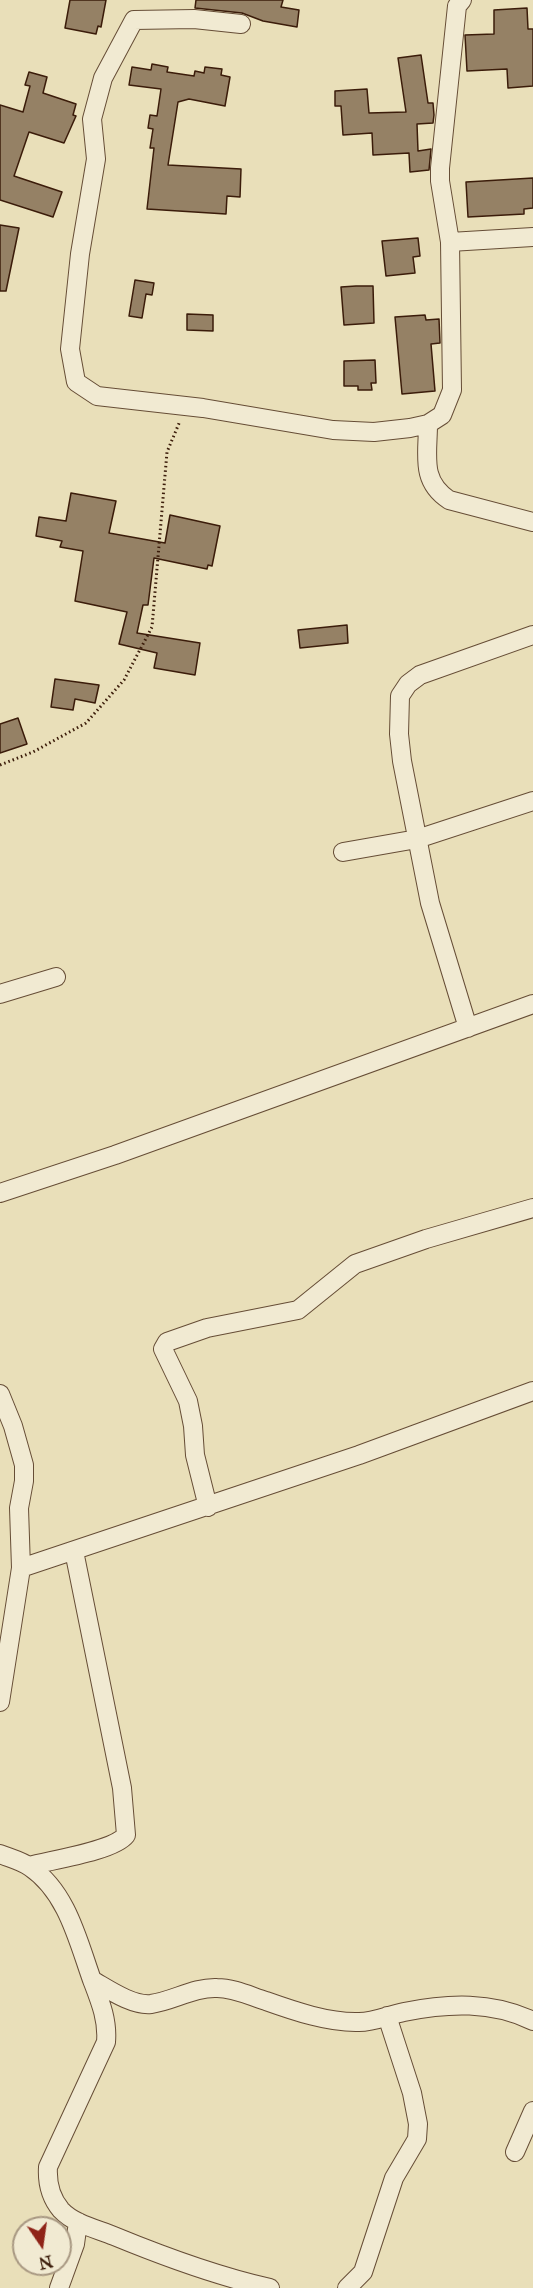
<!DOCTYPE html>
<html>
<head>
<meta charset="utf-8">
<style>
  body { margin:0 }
  #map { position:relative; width:533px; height:2288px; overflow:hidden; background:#e9dfb9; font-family:"IM FELL Great Primer",serif }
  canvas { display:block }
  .north { position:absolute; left:12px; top:2216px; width:60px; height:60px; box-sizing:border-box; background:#f1ead2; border:2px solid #a89882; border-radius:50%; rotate:167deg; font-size:16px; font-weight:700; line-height:24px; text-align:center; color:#3b1c0a }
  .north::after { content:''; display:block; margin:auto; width:21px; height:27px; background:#8f2418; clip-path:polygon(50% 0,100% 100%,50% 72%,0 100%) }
</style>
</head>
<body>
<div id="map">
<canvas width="533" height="2288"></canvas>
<div class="north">N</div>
</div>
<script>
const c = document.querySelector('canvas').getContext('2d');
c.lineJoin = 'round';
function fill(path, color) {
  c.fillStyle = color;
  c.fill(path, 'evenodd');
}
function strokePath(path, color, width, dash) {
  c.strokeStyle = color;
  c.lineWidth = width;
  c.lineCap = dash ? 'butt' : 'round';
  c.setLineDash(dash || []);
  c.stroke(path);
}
const building = new Path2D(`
  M70 0H106L101 27 98 26 96 34 65 28Z
  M196 0H283L281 7 299 10 297 27 263 21 242 13 195 8Z
  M527 8 528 29H533V86L508 88 507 69 467 71 465 35 494 34V10Z
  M421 55 428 103H433L434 115 433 123 417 124 418 151 431 149 429 170 410 172 409 153 373 155 372 133 343 135 341 106H335V91L367 89 369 113 406 112 398 58Z
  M152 64 168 67 167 72 194 76 195 71 204 73 205 67 222 69 221 75 230 77 225 106 189 99 178 102 168 165 241 169 240 197 227 196 226 214 147 209 154 148H150L153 129 148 128 150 115 157 116 161 89 129 85 132 67 151 70Z
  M29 72 47 77 43 93 76 104 73 115 76 116 64 143 29 132 14 176 62 192 53 217 0 200V105L23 112 30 86 25 85Z
  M533 178V208L524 209V214L468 217 466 182Z
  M0 225 19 228 6 291H0Z
  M418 238 420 256 413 257 415 273 386 276 382 241Z
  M135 280 154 283 152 295 146 294 142 318 129 316Z
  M356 286H373L374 323 344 325 341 287Z
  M187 314 213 315V331L187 330Z
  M425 315 426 320 439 319 440 343 431 344 435 391 402 394 395 317Z
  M375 360 376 383H371L372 390H358V386H344V361Z
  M71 493 116 501 109 533 165 543 170 515 220 526 212 566 208 565 207 569 154 558 148 605H143L137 633 200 643 195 675 154 668 157 653 119 644 127 612 75 601 83 551 60 547 62 541 36 536 39 517 66 521Z
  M347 625 348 643 300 648 298 630Z
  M55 679 99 685 95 703 75 699 73 710 51 707Z
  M18 718 27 744 0 753V724Z`);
fill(building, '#958165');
strokePath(building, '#3b1c0a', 1.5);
const street = new Path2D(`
  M241 24 194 19 134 20 103 78 92 119 96 159 80 254 70 349 76 382 97 396 203 408 333 430 374 432 410 428 428 424 442 415 452 390 450 242 440 181V168L457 6 462 0
  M450 242 533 237
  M428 424C428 455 420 481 449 500L533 522
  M343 852 417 839 533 801
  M0 994 56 977
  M468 1028 430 903 402 761 399 734 400 696 408 684 420 675 533 635
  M0 1193 115 1155 533 1004
  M0 1394 13 1426 24 1465V1481L19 1508 21 1568
  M208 1507 195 1455 193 1426 188 1401 163 1349 167 1342 207 1328 298 1310 355 1264 426 1239 533 1208
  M0 1702 21 1568 359 1455 533 1391
  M0 1854C10 1858 22 1861 30 1867 67 1892 78 1941 92 1980 108 1989 132 2006 151 2004 173 2001 194 1987 217 1988 234 1988 250 1996 266 2001 294 2011 329 2023 359 2022 374 2022 389 2015 404 2012 448 2003 492 2001 533 2021
  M29 1866C51 1860 114 1851 126 1835L122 1788 74 1551
  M92 1980C100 2001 108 2020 106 2042L48 2167C47 2183 50 2197 61 2210 74 2224 97 2229 114 2236 165 2257 216 2276 270 2288
  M515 2152 533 2111
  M59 2288 75 2244 78 2222
  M347 2288 363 2272 394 2178 417 2139 418 2124 412 2093 387 2016`);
strokePath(street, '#664d36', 20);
strokePath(new Path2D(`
  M0 765 33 752 86 723 124 680 152 627 167 452 180 421`), '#3b1c0a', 3, [1.5, 3]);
strokePath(street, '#f1ead2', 18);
</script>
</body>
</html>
